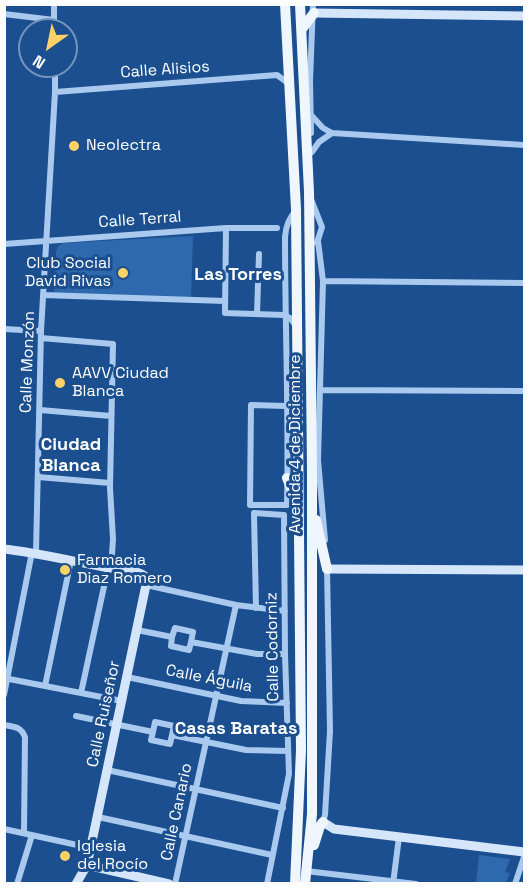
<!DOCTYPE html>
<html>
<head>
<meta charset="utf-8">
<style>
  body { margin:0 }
  #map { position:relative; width:529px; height:888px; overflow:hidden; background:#1b4f8f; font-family:"Space Grotesk",sans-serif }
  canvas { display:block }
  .frame { position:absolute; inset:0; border:6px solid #fff; pointer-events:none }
  .north { position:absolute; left:18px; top:18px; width:60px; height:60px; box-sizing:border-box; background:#1b4f8f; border:2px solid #7695bc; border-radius:50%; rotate:213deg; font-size:16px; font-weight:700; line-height:24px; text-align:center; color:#fff }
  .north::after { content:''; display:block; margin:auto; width:21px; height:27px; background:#ffd166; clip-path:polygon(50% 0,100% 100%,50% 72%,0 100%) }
</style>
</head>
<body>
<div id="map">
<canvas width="529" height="888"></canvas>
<div class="frame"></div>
<div class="north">N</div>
</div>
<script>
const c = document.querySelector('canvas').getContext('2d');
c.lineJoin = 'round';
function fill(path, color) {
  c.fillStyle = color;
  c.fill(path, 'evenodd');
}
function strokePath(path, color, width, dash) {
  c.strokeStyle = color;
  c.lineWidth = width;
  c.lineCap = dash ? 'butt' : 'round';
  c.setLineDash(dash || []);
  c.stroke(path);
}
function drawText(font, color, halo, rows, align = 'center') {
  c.font = font + ' "Space Grotesk",sans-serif';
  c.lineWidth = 6;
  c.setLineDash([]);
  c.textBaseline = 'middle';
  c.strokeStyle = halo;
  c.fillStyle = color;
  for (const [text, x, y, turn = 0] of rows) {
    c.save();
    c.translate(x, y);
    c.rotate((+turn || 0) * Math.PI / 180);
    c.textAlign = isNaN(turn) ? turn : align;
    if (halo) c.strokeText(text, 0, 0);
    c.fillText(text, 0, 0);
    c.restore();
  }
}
fill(new Path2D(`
  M193 236 191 299 54 293 56 252 58 246 63 243Z
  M479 855 510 859 505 872 510 873 506 883H476Z`), '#2e69ad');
strokePath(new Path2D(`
  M4 14 54 20
  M54 30V4
  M55 92 277 75 288 83
  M311 115 323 128 332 133 319 142 312 152
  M311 133 310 81 313 4
  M332 133 524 145
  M311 199 322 227 317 243
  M226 228 225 313 284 315 290 318 296 326
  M318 241 323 281 318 460 325 540
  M4 244 226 228H277
  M323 281 524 283
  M43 295 225 301
  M257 314 259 254
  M4 329 41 331
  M41 338 113 344 110 488 113 539 111 569
  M321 390 524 391
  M286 406 251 405 250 505H287C289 416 285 327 285 237 286 225 289 219 296 210
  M40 410 111 416
  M38 477 110 483
  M36 552 41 331 55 92V66
  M146 585 236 605 285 611
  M256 608 254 513 284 515 285 654 289 774 267 884
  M137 630 172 637 171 646 189 650 191 642
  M172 637 175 628 193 632 191 642 257 654H285
  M127 677 241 701 287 703
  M4 678 122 701
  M45 686 71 560
  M81 693 108 568
  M4 695 32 552
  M76 716 153 732 151 740 170 744 172 735
  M4 725C15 727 21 727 25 737L24 833
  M153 732 155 722 174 726 172 735 246 750 288 751
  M107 770 283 808
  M98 817 272 855
  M323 822 325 815 330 731 327 568
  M4 829 91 848
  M306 871 416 884
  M17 884 32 835
  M175 884 236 605
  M393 884 399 837
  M515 884 524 857`), '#a9c9ee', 6);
strokePath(new Path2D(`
  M314 13 524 16
  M4 549C40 553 75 562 110 568 121 571 137 569 146 577V585L87 865 76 884
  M327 569 524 570
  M323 822 334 829 524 852
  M87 865 169 884`), '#d6e6fa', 9);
strokePath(new Path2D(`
  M285 4 296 209 301 750 295 884
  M300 4 309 192 312 471V814L305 884
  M302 29 314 13
  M287 478 295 498
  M316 520 327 569
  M314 845 320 826 323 822`), '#f0f6ff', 10);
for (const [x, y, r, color] of [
  [74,146,6,"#ffd166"],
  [123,273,6,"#ffd166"],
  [60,383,6,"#ffd166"],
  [65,570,6,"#ffd166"],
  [65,856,6,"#ffd166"]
]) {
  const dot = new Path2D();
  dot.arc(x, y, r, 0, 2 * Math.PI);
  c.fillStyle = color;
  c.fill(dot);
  strokePath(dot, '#1b4f8f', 2);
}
drawText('16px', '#fff', '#1b4f8f', [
  ["Calle Alisios",165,70,-4],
  ["Calle Terral",140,220,-4],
  ["Calle Monzón",28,362,-88],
  ["Avenida 4 de Diciembre",296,444,-90],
  ["Calle Codorniz",273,647,-91],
  ["Calle Águila",209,679,11],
  ["Calle Ruiseñor",104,714,-78],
  ["Calle Canario",177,812,-78]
]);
drawText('16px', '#fff', '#1b4f8f', [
  ["Neolectra",86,146],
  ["Club Social",111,264,"right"],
  ["David Rivas",111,282,"right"],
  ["AAVV Ciudad",72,374],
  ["Blanca",72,392],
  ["Farmacia",77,561],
  ["Diaz Romero",77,579],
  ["Iglesia",77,847],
  ["del Rocío",77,865]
], 'left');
drawText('bold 18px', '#fff', '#1b4f8f', [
  ["Las Torres",238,275],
  ["Ciudad",71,445],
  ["Blanca",71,466],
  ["Casas Baratas",236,729]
]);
</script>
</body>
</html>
